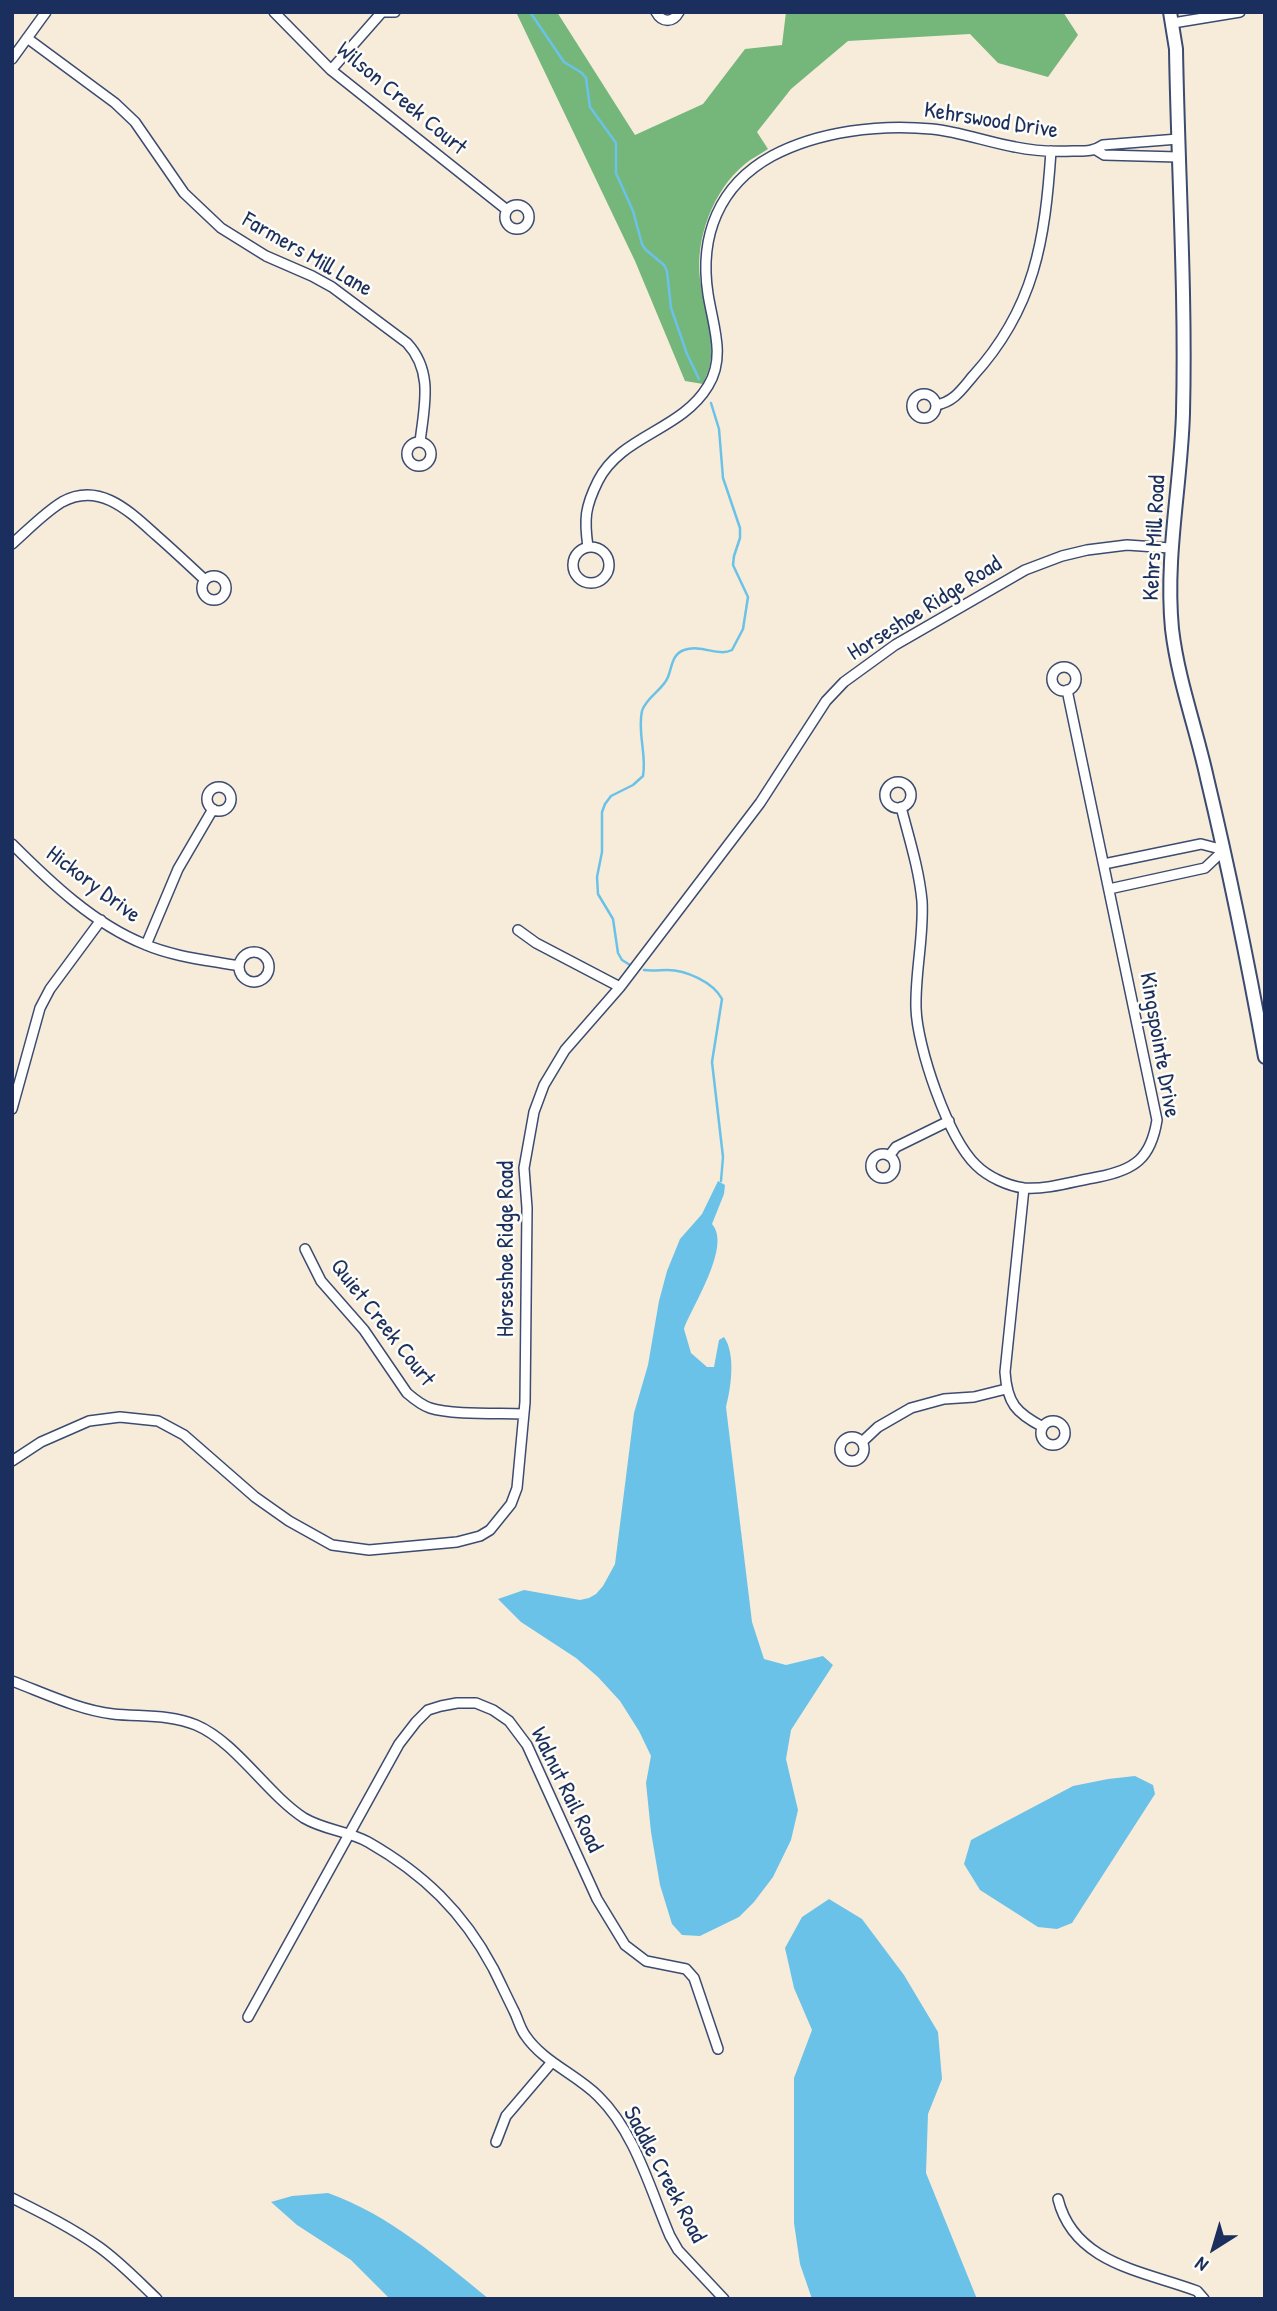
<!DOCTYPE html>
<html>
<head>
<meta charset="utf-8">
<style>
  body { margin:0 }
  #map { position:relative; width:1277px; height:2311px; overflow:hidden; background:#f7ecd9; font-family:"Patrick Hand",sans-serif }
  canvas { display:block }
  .frame { position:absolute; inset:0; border:14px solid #1b2f5e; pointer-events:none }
  .north { position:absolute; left:1179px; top:2213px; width:70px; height:70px; -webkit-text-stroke:5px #fdfcf7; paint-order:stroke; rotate:217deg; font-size:19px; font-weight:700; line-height:28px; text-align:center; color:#1b2f5e }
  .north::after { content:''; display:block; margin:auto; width:24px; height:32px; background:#1b2f5e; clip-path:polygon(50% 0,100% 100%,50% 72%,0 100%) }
</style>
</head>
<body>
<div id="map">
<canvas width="1277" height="2311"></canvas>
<div class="frame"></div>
<div class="north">N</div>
</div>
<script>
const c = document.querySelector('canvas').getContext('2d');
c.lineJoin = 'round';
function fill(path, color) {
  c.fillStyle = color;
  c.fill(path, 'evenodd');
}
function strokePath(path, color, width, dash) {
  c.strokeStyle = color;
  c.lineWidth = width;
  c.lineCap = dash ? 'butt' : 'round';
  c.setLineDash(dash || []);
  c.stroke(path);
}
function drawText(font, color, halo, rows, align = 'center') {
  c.font = font + ' "Patrick Hand",sans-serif';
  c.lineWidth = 5;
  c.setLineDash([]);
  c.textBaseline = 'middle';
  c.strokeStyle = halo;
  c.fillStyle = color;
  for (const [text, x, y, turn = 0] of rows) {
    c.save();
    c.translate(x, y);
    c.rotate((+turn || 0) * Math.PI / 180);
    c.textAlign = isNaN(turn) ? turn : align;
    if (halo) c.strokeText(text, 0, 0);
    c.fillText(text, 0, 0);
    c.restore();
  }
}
fill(new Path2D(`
  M516 12H557L635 135 703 104 745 49 782 45 786 12H1063L1078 35 1048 77 998 63 970 34 848 41 791 89 757 132 768 149C761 154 752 158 745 164 713 190 695 239 700 279 703 304 716 341 710 364 709 371 705 378 703 384L685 381 635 261Z`), '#75b77a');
fill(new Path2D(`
  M718 1181 725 1185 724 1194 712 1224C732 1246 692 1306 684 1329L691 1353 707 1367H714L719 1340 724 1337C736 1354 731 1388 726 1407L752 1622 764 1659 786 1665 823 1656 833 1665 791 1730 786 1759 798 1810 791 1840 773 1877 754 1902 739 1917 700 1936 682 1935 672 1924 660 1885 651 1832 646 1783 651 1756 639 1731 620 1701 598 1677 576 1658 521 1622 498 1599 524 1590 580 1600 589 1598 596 1594 603 1586 615 1564 634 1413 648 1365 659 1301 667 1271 680 1239 702 1214Z
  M1135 1776 1153 1785 1155 1794 1072 1923 1057 1929 1038 1927 980 1890 964 1864 971 1840 1073 1786 1108 1779Z
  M829 1899 862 1919 904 1975 938 2032 942 2079 928 2114 926 2173 977 2299H812L800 2264 794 2223V2078L812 2030 794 1988 785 1948 802 1917Z
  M328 2193C388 2214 440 2259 489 2299H390L351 2260 297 2225 271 2202 292 2196Z`), '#6bc2e8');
strokePath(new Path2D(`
  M530 12 564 62 582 73 586 78 590 107 616 143V173L633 211 642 244 645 249 664 265 667 271 671 308 687 354 699 379
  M630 965 622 960 618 953 613 919 598 894 597 877 602 852V812L605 804 611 796 633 785 643 776C647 755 637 732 642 711 646 697 663 690 668 677 672 667 672 654 684 650 702 644 718 657 732 650L743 629 748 597 733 565 734 556 740 538V528L723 478 719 429 711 403
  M644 970C652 971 660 970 667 970 686 970 713 982 722 999L712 1062 723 1157 721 1181`), '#6bc2e8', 2.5);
const street = new Path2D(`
  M274 12 331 70 507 210
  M386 12H395
  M656 12C662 23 673 23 679 12
  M1173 23 1240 12
  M27 38 115 103 135 122 184 193 221 228 266 256 312 276 332 287 407 343C434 372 424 407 420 442
  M12 59 46 12
  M331 70 382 12
  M1096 150 1104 155 1178 157
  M505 217a12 12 0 1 1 24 0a12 12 0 1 1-24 0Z
  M912 406a12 12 0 1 1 24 0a12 12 0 1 1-24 0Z
  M936 405C954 402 962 389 973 376 1035 308 1045 240 1051 151
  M407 454a12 12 0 1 1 24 0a12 12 0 1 1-24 0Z
  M12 544C28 530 44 513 62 502 100 481 130 512 157 536 173 550 189 565 205 580
  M588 547C584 519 585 507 598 481 621 435 681 431 708 386 726 357 713 326 708 294 699 236 719 185 772 156 819 131 880 124 932 129 961 132 987 142 1015 147 1034 151 1053 152 1073 151 1084 151 1093 152 1103 145L1178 139
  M573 565a18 18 0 1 1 36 0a18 18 0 1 1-36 0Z
  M202 588a12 12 0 1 1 24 0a12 12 0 1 1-24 0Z
  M1052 679a12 12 0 1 1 24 0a12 12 0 1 1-24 0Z
  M885 795a13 13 0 1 1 26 0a13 13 0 1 1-26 0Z
  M207 799a12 12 0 1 1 24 0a12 12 0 1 1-24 0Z
  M901 807C909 838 919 869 922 901 924 937 915 972 916 1008 917 1047 948 1138 976 1165 988 1177 1008 1186 1024 1188 1047 1190 1075 1181 1098 1177 1135 1170 1151 1158 1157 1120L1067 690
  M12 844C50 882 94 924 144 944 174 957 207 960 239 966
  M1104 864 1201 844 1224 850
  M1109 889 1205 868 1224 850
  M518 930 536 943 620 987
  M146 945 178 869 213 809
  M239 967a15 15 0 1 1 30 0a15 15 0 1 1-30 0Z
  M12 1109 40 1008 50 989 101 920
  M871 1166a12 12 0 1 1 24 0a12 12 0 1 1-24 0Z
  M889 1156 896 1147 949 1121
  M1024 1188 1005 1372C1007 1403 1016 1413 1043 1427
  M305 1249 321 1281 364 1330 407 1393C414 1399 421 1405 430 1408 452 1415 499 1413 523 1414
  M1041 1433a12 12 0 1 1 24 0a12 12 0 1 1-24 0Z
  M840 1449a12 12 0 1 1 24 0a12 12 0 1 1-24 0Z
  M862 1442 878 1427 911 1408 944 1399 974 1397 1006 1389
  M12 1461 41 1442 89 1421 120 1417 158 1421 184 1435 255 1497 289 1521 332 1545 369 1550 457 1542 480 1536 490 1530 511 1504 517 1488 525 1402 527 1208 524 1168 534 1112 544 1085 565 1050 620 987 760 803 826 701 844 682 895 645 1025 570 1062 556 1087 550 1127 545 1170 548
  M12 1681C44 1693 79 1710 113 1714 141 1717 169 1714 196 1725 236 1742 267 1794 304 1818 324 1830 348 1831 368 1842 424 1874 463 1912 493 1968 500 1982 507 1997 514 2011 518 2019 520 2028 525 2035 543 2062 576 2074 598 2096 635 2132 650 2189 670 2236L678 2250 724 2299
  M248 2017 399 1744 416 1722 428 1710 441 1706 457 1703H476L493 1710 509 1721 527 1745 597 1899 625 1945 646 1961 686 1969 694 1978 718 2049
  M496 2142 506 2116 552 2062
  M12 2198C42 2213 72 2228 99 2247 120 2262 138 2281 157 2299
  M1058 2199C1074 2264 1144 2271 1197 2291L1204 2299`);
const secondary = new Path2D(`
  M1170 12 1176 49C1178 170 1186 292 1183 413 1181 485 1165 556 1172 629 1178 680 1196 728 1207 778 1229 870 1248 963 1265 1057`);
strokePath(street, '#3c4b70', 12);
strokePath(secondary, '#3c4b70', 16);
strokePath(street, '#fff', 9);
strokePath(secondary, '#fff', 12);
drawText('23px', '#1b2f5e', '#fdfcf7', [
  ["Wilson Creek Court",401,99,40],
  ["Kehrswood Drive",991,121,9],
  ["Farmers Mill Lane",307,255,30],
  ["Kehrs Mill Road",1155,538,-87],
  ["Horseshoe Ridge Road",925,609,-32],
  ["Hickory Drive",93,885,37],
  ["Kingspointe Drive",1159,1045,80],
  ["Horseshoe Ridge Road",507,1249,-90],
  ["Quiet Creek Court",382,1323,52],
  ["Walnut Rail Road",566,1790,64],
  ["Saddle Creek Road",664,2175,62]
]);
</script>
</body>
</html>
